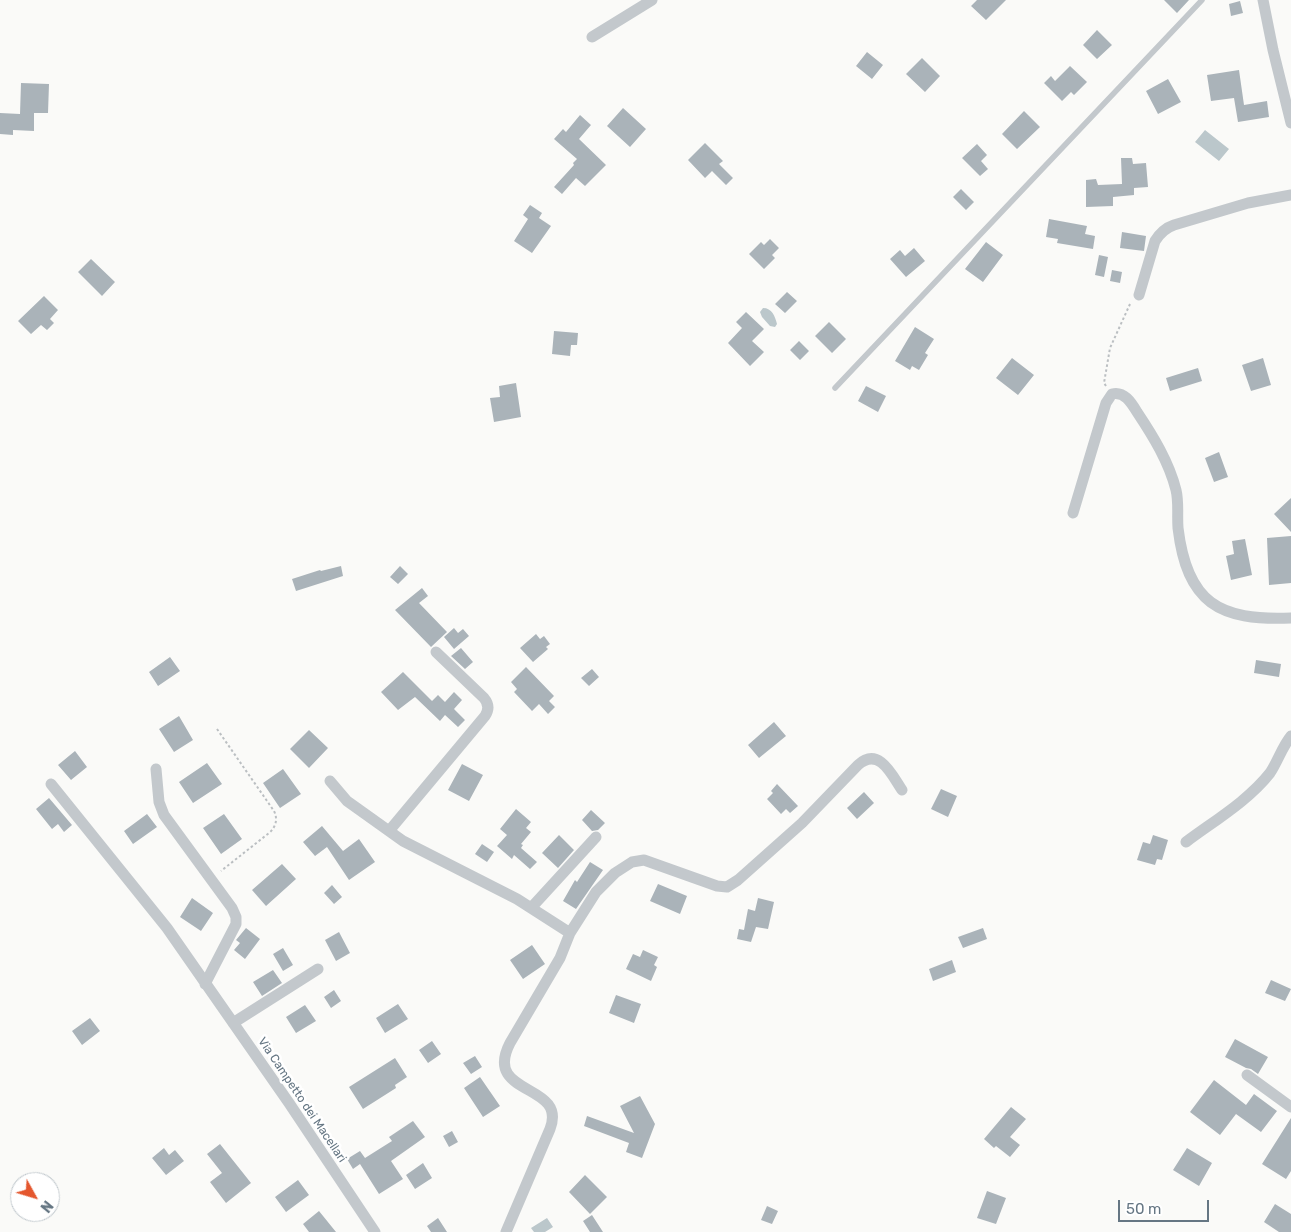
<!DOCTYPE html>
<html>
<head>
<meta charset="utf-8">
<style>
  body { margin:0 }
  #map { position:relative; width:1291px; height:1232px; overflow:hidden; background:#fafaf8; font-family:Rubik,sans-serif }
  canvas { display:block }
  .north { position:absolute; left:10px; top:1172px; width:50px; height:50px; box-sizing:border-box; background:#fff; border:1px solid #c1c8cd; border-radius:50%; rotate:129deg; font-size:14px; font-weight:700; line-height:20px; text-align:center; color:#657683 }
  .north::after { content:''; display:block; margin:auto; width:18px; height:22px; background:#e4572e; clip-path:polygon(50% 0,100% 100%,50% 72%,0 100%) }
  .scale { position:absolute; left:1118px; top:1200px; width:91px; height:22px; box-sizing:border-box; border:2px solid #657683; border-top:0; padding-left:6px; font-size:15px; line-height:18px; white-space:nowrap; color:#657683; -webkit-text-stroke:4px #fff; paint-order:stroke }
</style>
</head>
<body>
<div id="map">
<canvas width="1291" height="1232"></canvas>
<div class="north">N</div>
<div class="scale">50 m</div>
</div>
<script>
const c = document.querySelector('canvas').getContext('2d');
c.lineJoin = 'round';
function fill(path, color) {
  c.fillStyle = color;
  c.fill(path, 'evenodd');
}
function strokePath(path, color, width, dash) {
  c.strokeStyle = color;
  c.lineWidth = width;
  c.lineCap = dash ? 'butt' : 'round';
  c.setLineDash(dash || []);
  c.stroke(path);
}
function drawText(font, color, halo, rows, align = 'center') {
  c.font = font + ' Rubik,sans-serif';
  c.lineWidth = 5;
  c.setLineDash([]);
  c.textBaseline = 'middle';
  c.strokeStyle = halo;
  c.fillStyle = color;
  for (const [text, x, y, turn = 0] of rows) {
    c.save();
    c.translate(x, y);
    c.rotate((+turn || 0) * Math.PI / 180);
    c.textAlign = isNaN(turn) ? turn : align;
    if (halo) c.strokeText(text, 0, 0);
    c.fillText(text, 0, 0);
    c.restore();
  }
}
fill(new Path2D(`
  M1205 130 1229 149 1219 161 1195 142Z
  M763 308C772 308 775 316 777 324L775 327 770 326 762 317 760 312Z
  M547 1218 553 1227 545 1232H534L531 1228Z`), '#bbc7cb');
fill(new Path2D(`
  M977 0H1006L986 20 971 6Z
  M1164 0H1189L1177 13Z
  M1240 1 1243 13 1231 16 1229 4Z
  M1097 30 1112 45 1097 59 1083 45Z
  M867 52 883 65 872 79 856 66Z
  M922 58 940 76 925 92 906 74Z
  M1070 66 1087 82 1074 95 1071 92 1062 101 1044 83 1051 76 1055 81Z
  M1239 70 1244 105 1267 101 1269 117 1238 122 1234 98 1211 101 1207 75Z
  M1168 79 1181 102 1158 114 1146 91Z
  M21 83 49 84 48 113H34V131L13 130V135L0 134V113L20 114Z
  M623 108 646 129 630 147 607 126Z
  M1024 111 1040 127 1017 149 1002 134Z
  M580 115 591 125 579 139 606 165 585 186 576 178 562 194 554 187 574 165 573 163 577 159 554 139 563 129 566 132Z
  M705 143 723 161 719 164 733 178 726 185 712 171 705 178 688 160Z
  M977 144 987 155 981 161 988 169 980 176 962 158Z
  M1121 158H1132L1133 164 1146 163 1148 187 1134 188V195L1113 197V206L1086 207V180L1096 179 1098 185 1122 184Z
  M961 189 974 202 966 210 953 197Z
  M530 205 542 213 539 218 551 226 532 253 514 241 528 219 523 215Z
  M1049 219 1087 226 1085 234 1095 236 1093 249 1057 243 1058 239 1046 237Z
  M1122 232 1146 236 1144 251 1120 248Z
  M770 239 779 248 772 255 775 258 764 269 749 254 761 242 764 245Z
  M986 242 1003 255 983 282 965 269Z
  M914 248 925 261 906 277 890 259 900 250 905 256Z
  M1099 255 1108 257 1104 277 1095 275Z
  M91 259 115 282 102 296 78 272Z
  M1112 270 1122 272 1120 283 1110 281Z
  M787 292 797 301 785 313 775 304Z
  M44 296 58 310 50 319 54 323 47 330 41 325 31 334 18 321Z
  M746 312 764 329 752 341 764 352 750 366 728 343 742 328 736 322Z
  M829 322 846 339 832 353 815 336Z
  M915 327 934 339 925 353 928 355 919 370 912 366 910 370 895 361Z
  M554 331 578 333 577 345H571L570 356 552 354Z
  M799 341 809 351 800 360 790 350Z
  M1012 358 1034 375 1018 395 996 378Z
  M1263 358 1271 385 1251 391 1242 365Z
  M1198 368 1202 381 1170 391 1166 378Z
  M516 383 521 417 494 422 490 398 500 397 499 386Z
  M866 386 886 396 878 412 858 401Z
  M1219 452 1228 477 1214 482 1205 458Z
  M1291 498V532L1274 514Z
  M1291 536V583L1269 585 1267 538Z
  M1245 539 1252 575 1231 580 1226 556 1234 554 1232 541Z
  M341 566 343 576 296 591 292 579 320 570 321 571Z
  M400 566 408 574 398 584 390 577Z
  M422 588 428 596 419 603 447 632 431 647 395 610Z
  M454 628 458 633 463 629 469 636 454 649 444 637Z
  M536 634 540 639 544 636 550 644 546 647 548 649 533 662 520 648Z
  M461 648 473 662 465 669 451 656Z
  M170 657 180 671 158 686 149 672Z
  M1256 660 1281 664 1279 677 1254 673Z
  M526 667 554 696 549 701 555 707 548 714 539 704 532 711 514 692 517 689 511 682Z
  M592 669 599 677 589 686 581 678Z
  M403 672 432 701 438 695 445 702 454 692 462 700 454 709 465 720 458 727 445 715 440 721 415 697 398 710 381 692Z
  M179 716 193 740 174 752 159 729Z
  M774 722 786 736 759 758 748 745Z
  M309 730 328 748 309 768 290 749Z
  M75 751 87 767 71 780 58 765Z
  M207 763 222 784 193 803 179 782Z
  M462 764 483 775 469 801 448 790Z
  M283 769 301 794 280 808 263 783Z
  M777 784 798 806 790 813 786 809 781 814 767 799 773 793 771 791Z
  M941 789 957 796 948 817 931 809Z
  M864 792 874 803 857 819 847 808Z
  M49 798 72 825 64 832 58 824 52 829 36 809Z
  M516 809 531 822 526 828 531 832 521 844 523 845 521 848 537 862 530 869 514 855 512 859 497 846 507 835 500 829Z
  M591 810 605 823 598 830 592 831 582 820Z
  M147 814 157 827 133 844 124 831Z
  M224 814 242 839 221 854 203 828Z
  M322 826 343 851 359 839 375 862 349 880 327 847 315 856 303 842Z
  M559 835 574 850 558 868 542 853Z
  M1153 835 1168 840 1162 860 1157 859 1155 865 1137 860 1143 842 1150 844Z
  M482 844 494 852 487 862 475 854Z
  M590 862 603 870 576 909 563 901 575 880 577 882Z
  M282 864 296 879 266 906 252 890Z
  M658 884 687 896 680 914 650 901Z
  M332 885 342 897 334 904 324 893Z
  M192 898 213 913 201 931 180 917Z
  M758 898 774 902 768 929 756 927 751 942 737 939 739 929 744 930 748 909 755 911Z
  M246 928 260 939 245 959 234 950 240 943 236 940Z
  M983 928 987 939 963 948 958 937Z
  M339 932 350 953 336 961 325 940Z
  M532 945 545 964 523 979 510 960Z
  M283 948 293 965 283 971 273 954Z
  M643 950 658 957 654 965 657 967 651 981 626 969 633 954 640 957Z
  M952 960 956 972 933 981 929 969Z
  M273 970 282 983 262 996 253 982Z
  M1271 980 1291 989 1285 1001 1265 993Z
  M334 990 341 1001 331 1008 324 997Z
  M616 995 641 1004 634 1023 609 1013Z
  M398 1004 408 1019 385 1033 376 1018Z
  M305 1005 316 1021 296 1033 286 1017Z
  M90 1018 100 1031 82 1045 72 1031Z
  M1235 1039 1268 1057 1258 1074 1251 1069 1246 1068 1225 1057Z
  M432 1041 441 1054 428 1063 419 1050Z
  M475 1056 482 1067 471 1074 463 1063Z
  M395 1058 407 1077 395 1085 396 1088 363 1109 349 1087Z
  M480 1077 500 1106 483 1117 464 1088Z
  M1214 1080 1246 1105 1254 1094 1277 1111 1261 1132 1236 1114 1220 1135 1190 1112Z
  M640 1096 655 1124 642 1158 626 1152 629 1143 584 1126 587 1116 634 1133 620 1106Z
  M1011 1107 1026 1119 1010 1137 1020 1145 1010 1157 996 1146 994 1148 984 1139Z
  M1291 1118V1171L1286 1179 1262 1164Z
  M413 1121 425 1137 391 1161 403 1179 379 1194 360 1164 353 1169 347 1159 360 1151 365 1158 392 1141 389 1137Z
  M452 1131 458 1142 449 1147 443 1136Z
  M220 1144 251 1183 226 1203 210 1182 222 1173 207 1154Z
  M164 1148 169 1155 175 1150 184 1161 166 1175 152 1158Z
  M1187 1148 1212 1163 1199 1186 1173 1170Z
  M423 1163 432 1178 415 1189 406 1175Z
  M585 1175 607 1197 590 1214 569 1192Z
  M298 1180 309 1195 286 1212 275 1197Z
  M987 1191 1006 1198 996 1224 977 1218Z
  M1275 1204 1291 1214V1232H1279L1264 1222Z
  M767 1206 778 1211 772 1224 761 1220Z
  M319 1211 336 1232H309L303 1224Z
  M592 1215 603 1232H590L583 1221Z
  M438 1218 447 1232H431L427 1226Z`), '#aab3b9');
strokePath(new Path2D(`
  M1106 386 1104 383 1110 348 1130 304
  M217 729 274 811C278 819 276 827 269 833L221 871`), '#bbbfc2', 2, [2.5, 2.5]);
strokePath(new Path2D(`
  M835 388 1202 0`), '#c3c8cc', 5.5);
strokePath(new Path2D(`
  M1263 0 1273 50 1291 123
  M592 37 652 0
  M1139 295 1155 241C1160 233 1165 228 1174 225L1248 203 1291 195
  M1073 513 1106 403 1112 394C1124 391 1131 402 1137 412 1153 436 1169 462 1176 490 1179 502 1177 515 1178 528 1187 603 1219 621 1291 618
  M156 769 159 802 164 815 232 908 236 917V924L205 984
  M330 781 347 801 403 841 517 899 570 933
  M51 784 167 928 289 1103 375 1232
  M389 831 485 716C489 710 489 704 484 698L436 652
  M1186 842C1214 821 1248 801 1270 773 1278 761 1282 747 1291 736
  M531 908 596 837
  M233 1023 318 969
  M1247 1075 1291 1107
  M506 1232 550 1129C568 1082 482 1097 510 1043L560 958 570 933 596 892 615 873 632 862 644 860 717 886 727 887 738 880 802 823 858 765C879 746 892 775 902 790`), '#c3c8cc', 11);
drawText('12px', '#657683', '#fff', [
  ["Via Campetto dei Macellari",302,1100,56]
]);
</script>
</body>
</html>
